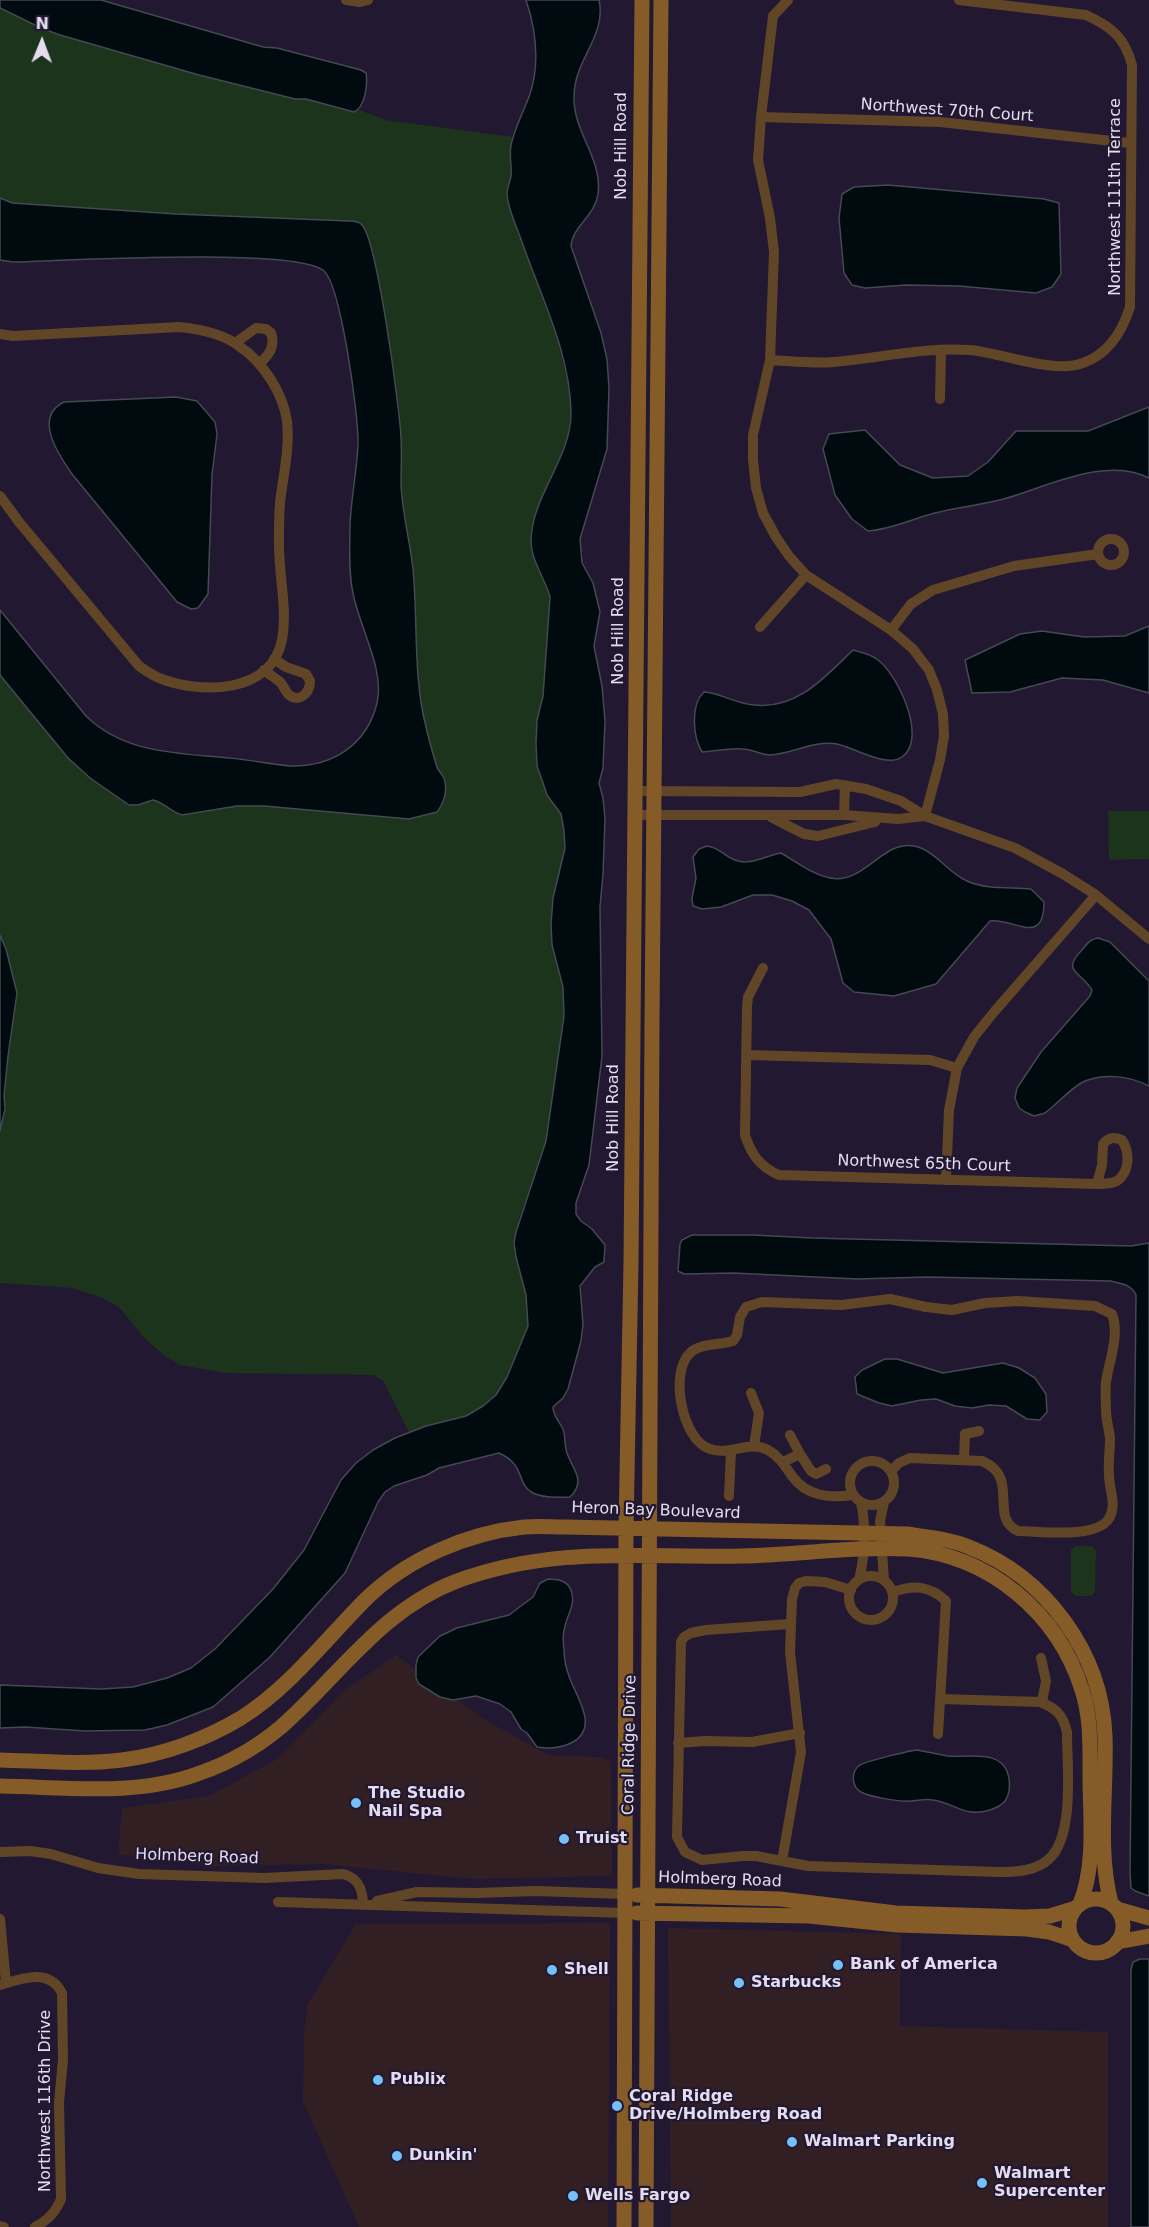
<!DOCTYPE html>
<html>
<head>
<meta charset="utf-8">
<style>
  body { margin:0 }
  #map { position:relative; width:1149px; height:2227px; overflow:hidden; background:#221831; font-family:"DejaVu Sans",sans-serif }
  canvas { display:block }
  .north { position:absolute; left:12px; top:12px; width:60px; height:60px; -webkit-text-stroke:4px #221831; paint-order:stroke; rotate:1deg; font-size:16px; font-weight:700; line-height:24px; text-align:center; color:#e3ddef }
  .north::after { content:''; display:block; margin:auto; width:21px; height:27px; background:#e3ddef; clip-path:polygon(50% 0,100% 100%,50% 72%,0 100%) }
</style>
</head>
<body>
<div id="map">
<canvas width="1149" height="2227"></canvas>
<div class="north">N</div>
</div>
<script>
const c = document.querySelector('canvas').getContext('2d');
c.lineJoin = 'round';
function fill(path, color) {
  c.fillStyle = color;
  c.fill(path, 'evenodd');
}
function strokePath(path, color, width, dash) {
  c.strokeStyle = color;
  c.lineWidth = width;
  c.lineCap = dash ? 'butt' : 'round';
  c.setLineDash(dash || []);
  c.stroke(path);
}
function drawText(font, color, halo, rows, align = 'center') {
  c.font = font + ' "DejaVu Sans",sans-serif';
  c.lineWidth = 4.5;
  c.setLineDash([]);
  c.textBaseline = 'middle';
  c.strokeStyle = halo;
  c.fillStyle = color;
  for (const [text, x, y, turn = 0] of rows) {
    c.save();
    c.translate(x, y);
    c.rotate((+turn || 0) * Math.PI / 180);
    c.textAlign = isNaN(turn) ? turn : align;
    if (halo) c.strokeText(text, 0, 0);
    c.fillText(text, 0, 0);
    c.restore();
  }
}
fill(new Path2D(`
  M396 1655 484 1719 548 1755 600 1757 611 1761 612 1876 474 1879 322 1864 212 1866 118 1854 122 1808 209 1796 279 1758 345 1690Z
  M610 1923 608 2227H359L303 2102 304 2030 308 2004 356 1924Z
  M668 1928 901 1934 900 2026 1108 2032V2227H671Z`), '#311f24');
fill(new Path2D(`
  M0 8 41 28 60 35 199 75 295 99H306L348 111 359 110 386 120 513 137C510 151 512 162 511 175 510 186 507 193 509 204L558 342 570 392 571 414 568 435 562 452 538 567 546 582 550 597 543 696 537 720 536 743 537 766 547 795 561 814 564 831 565 847 558 878 552 945 563 987 564 1016 546 1141 519 1218 514 1243 526 1295 528 1326 507 1377 496 1395 483 1406 466 1416 409 1433 384 1382 374 1375 226 1373 180 1365 165 1356 145 1339 120 1308 103 1298 72 1288 0 1283V1131L5 1109 4 1096 8 1056 17 993 6 949 0 935V675L68 758 147 802 159 801 174 813 182 815 237 806H264L409 819 437 812 442 805 446 791 444 778 438 770 425 726 419 691 413 571 401 486V438L399 405 390 344 367 233C362 225 359 222 349 221L176 214 12 203 0 198Z
  M1108 811H1149V859L1109 860Z
  M1075 1546H1092L1096 1551 1095 1592 1091 1596H1075L1071 1591V1550Z`), '#1b341b');
const water = new Path2D(`
  M0 0H101L263 47 277 48 361 70 366 73C368 85 365 107 354 112L306 99H295L199 75 60 35 41 28 0 8Z
  M526 0H599C607 36 574 59 574 97 573 132 603 159 598 194 595 216 572 227 571 246L601 333 607 359 609 388 607 449 580 539 582 563 593 583 600 612 594 646 602 686 605 721 603 768 599 783 603 798 605 819 603 874 600 907 602 1056 589 1165 576 1203V1214L581 1221 592 1229 605 1245 604 1262 595 1267 580 1286 583 1324 581 1341 568 1389 563 1398 553 1407C553 1416 559 1421 563 1429 566 1437 564 1445 567 1453 572 1468 587 1481 570 1497 502 1501 537 1470 499 1453L439 1468 427 1475 394 1486 385 1492 378 1502 345 1573 270 1657 213 1707 167 1725 145 1730 85 1731 25 1727 0 1728V1685L101 1689 133 1687 167 1678 191 1668 215 1649 273 1589 304 1550 341 1480 356 1463 373 1450 395 1438 426 1426 466 1416 483 1406 496 1395 507 1377 528 1326 526 1295 516 1257 514 1243 516 1232 546 1141 564 1016 563 987 552 945 551 924 553 898 565 848 564 831 561 814 547 795 543 783 537 766 536 743 537 720 543 696 550 597C545 578 531 561 531 541 531 497 572 457 571 412 570 353 541 297 522 242 517 227 508 210 507 194 507 188 510 182 511 176 512 166 509 156 511 145 515 127 524 111 530 94 540 63 536 30 526 0Z
  M888 185 1044 199 1059 203 1061 274 1052 287 1036 293 959 286 906 285 865 288 852 285 844 273 839 218 842 194 854 187Z
  M0 198 12 203 176 214 349 221C354 221 359 221 362 225 377 240 400 409 401 438 402 453 401 468 401 484 402 512 410 541 413 569 418 621 413 676 426 727 429 740 433 754 437 767 438 771 442 774 444 778 448 790 444 803 437 812L409 819 264 806H237L182 815C171 812 165 803 153 800L138 805H129L90 778 68 758 0 675V610L86 716C125 754 178 753 230 758 250 760 270 764 290 766 332 767 367 745 377 703 385 669 359 627 353 593 348 571 350 547 350 525 351 498 357 471 358 444 359 418 341 286 324 271 296 247 62 261 13 262L0 260Z
  M176 397 197 401 215 422 217 434 212 475 208 594 198 608 191 609 177 602 72 474C58 454 33 417 64 402Z
  M1149 407V478C1108 456 1048 486 1007 498 983 505 958 507 935 513 912 519 892 529 868 531L852 519 835 495 823 449 829 434 865 430 900 465 933 478 968 476 988 462 1016 431H1088Z
  M1149 626V693L1103 680 1062 678 1010 692 972 693 965 660 1020 634 1042 631 1084 637 1125 636Z
  M853 650C861 652 872 655 878 660 898 675 928 739 902 757 887 768 855 748 837 744 814 740 792 754 770 755 761 755 752 749 743 749 730 748 716 751 702 752 693 737 690 705 704 692 721 693 736 704 754 705 797 710 825 677 853 650Z
  M707 846C720 847 725 858 738 861 752 865 767 855 781 853 798 863 811 874 830 878 864 885 882 840 914 846 935 850 948 873 967 881 987 890 1011 887 1031 889L1044 902C1044 947 1014 918 990 921L936 984 894 996 854 992 843 983 831 939 809 910 792 901 772 895H753L721 907 702 909 693 906 692 898 696 878 693 857 699 849Z
  M0 935 6 949 17 993 8 1056 4 1096 5 1109 0 1131Z
  M1098 938 1110 942 1149 981V1086C1130 1076 1101 1072 1081 1083 1068 1091 1057 1104 1045 1113L1034 1116 1025 1112 1019 1108 1015 1098 1017 1088 1041 1052 1090 996 1092 990C1082 972 1060 972 1082 950 1087 944 1090 939 1098 938Z
  M692 1235H752L812 1238 1131 1246 1149 1243V1896L1135 1891 1131 1888 1130 1873 1136 1295C1131 1284 1121 1284 1111 1281L927 1277 857 1279 733 1273 684 1274 678 1271 680 1244 682 1240Z
  M885 1359H897L943 1373 1003 1363 1019 1368 1035 1378 1046 1394 1047 1412 1040 1420 1027 1419 1006 1406 989 1405 972 1408 955 1406 936 1399 921 1400 892 1406 879 1403 857 1394 855 1377 862 1370Z
  M548 1579C557 1579 567 1580 571 1590 576 1604 568 1613 565 1626 563 1632 563 1642 564 1649 564 1657 566 1668 569 1676 575 1695 600 1727 573 1742 562 1748 549 1749 537 1747L527 1733 521 1729 511 1712 500 1704 476 1696 453 1700 440 1697 419 1684 416 1678V1665L418 1657 440 1636 457 1628 509 1615 533 1597 540 1583Z
  M917 1750C928 1752 938 1754 948 1756 969 1758 1005 1748 1009 1779 1010 1786 1009 1795 1005 1801 1001 1806 996 1808 990 1810 964 1818 955 1803 933 1800 924 1798 915 1802 906 1801 896 1801 870 1797 861 1792 852 1787 850 1772 860 1765 867 1761 908 1751 917 1750Z
  M1140 1959H1149V2227H1131V1970L1133 1962Z`);
fill(water, '#000a0f');
strokePath(water, '#444952', 1.5);
strokePath(new Path2D(`
  M346 0 360 2 368 0
  M788 0 773 16 761 117 758 160 770 218 774 252 770 360 753 435V460L756 488 763 513 776 537 789 556 806 575 891 630 913 649 929 670 937 690 943 714 944 736 940 760 925 816
  M761 117 940 122 1130 143
  M0 334 13 336 179 327C200 329 222 333 239 346 263 362 283 393 287 421 290 449 283 476 280 503 279 515 279 528 279 540 278 573 288 608 282 640 271 695 199 694 159 678 152 675 145 670 139 666L19 522 0 496
  M235 343 256 328 266 329 271 333C276 347 268 356 259 364
  M770 360C790 361 813 364 834 362 880 358 923 347 970 350 1003 353 1053 374 1083 363 1109 354 1122 332 1130 307L1132 65C1125 38 1112 27 1086 15L959 0
  M940 399 941 350
  M1098 552a13 13 0 1 1 26 0a13 13 0 1 1-26 0Z
  M760 627 806 575
  M891 630 911 604 933 590 1014 566 1098 554
  M264 670C269 674 275 678 280 682 283 685 285 690 288 694 299 704 310 693 310 681L306 674 286 667 274 659
  M635 791 800 792 836 784 866 789 901 801 925 816 1015 848 1063 874 1096 895 1149 939
  M635 815H844L898 819 925 816
  M844 815 845 785
  M771 817 804 834 818 836 875 822
  M763 968 748 997 747 1007 745 1135C751 1154 760 1167 779 1175L1097 1184C1104 1184 1111 1184 1117 1181 1130 1172 1130 1152 1122 1140 1114 1137 1109 1137 1103 1144L1102 1165 1097 1184
  M747 1055 930 1060 957 1068
  M946 1180 949 1110 957 1068 974 1037 994 1012 1096 895
  M751 1393 759 1413 754 1446
  M800 1454 811 1471 816 1474 826 1469
  M964 1460 965 1434 979 1431
  M850 1483a22 22 0 1 1 44 0a22 22 0 1 1-44 0Z
  M783 1462 800 1454 790 1435
  M853 1495C830 1498 807 1497 792 1476 785 1466 779 1456 768 1450 749 1440 730 1456 710 1449 682 1440 669 1373 690 1353 700 1343 720 1345 733 1341L737 1335 740 1317 746 1307 762 1302 841 1305 890 1299 926 1307 952 1310 985 1303 1018 1301 1095 1306 1112 1314C1120 1335 1109 1361 1106 1382 1105 1391 1106 1401 1106 1410 1106 1420 1109 1429 1110 1438 1110 1450 1108 1462 1109 1475 1109 1490 1118 1506 1108 1520 1093 1539 1040 1531 1018 1531 988 1518 1021 1477 982 1461L910 1458 899 1463 891 1471
  M729 1496 731 1451
  M849 1598a22 22 0 1 1 44 0a22 22 0 1 1-44 0Z
  M859 1580C865 1556 866 1526 861 1502
  M884 1580 880 1521 884 1502
  M893 1592C913 1585 929 1585 946 1601L938 1734
  M790 1624 706 1630 691 1633 684 1637 681 1642 677 1837 685 1852 702 1860 743 1856H756L808 1866 1000 1872C1017 1872 1036 1871 1049 1859 1075 1836 1067 1764 1067 1732 1063 1715 1056 1708 1040 1702L941 1699
  M1041 1658 1046 1681 1042 1702
  M678 1743 705 1741 752 1742 800 1733
  M0 1852 30 1851 51 1854 98 1868 139 1874 264 1878 343 1874C359 1878 363 1890 363 1905
  M782 1861 801 1752 790 1652 792 1599 795 1588 799 1583 806 1581 825 1582 851 1590
  M377 1901 417 1892 477 1893 536 1891 625 1894
  M278 1902 625 1913
  M0 1919 6 1983
  M0 1985C23 1978 49 1968 62 1993L63 2060 59 2102 61 2199C55 2213 48 2220 35 2227
  M0 2226 4 2227`), '#604627', 10);
strokePath(new Path2D(`
  M0 1760C40 1761 82 1765 122 1760 163 1755 206 1739 241 1718 290 1687 325 1640 366 1599 407 1559 467 1533 524 1527 538 1526 552 1527 565 1527L907 1534C928 1537 950 1539 969 1547 1046 1577 1102 1653 1105 1736 1107 1791 1097 1849 1111 1903
  M0 1786C66 1787 137 1797 200 1773 229 1763 257 1747 281 1727 339 1676 382 1609 457 1581 555 1545 641 1558 742 1556 798 1555 852 1546 908 1549 989 1555 1058 1613 1082 1690 1091 1717 1090 1747 1090 1775 1090 1817 1096 1865 1080 1904
  M637 1895 780 1899 896 1913 1025 1917 1050 1916 1076 1908
  M1069 1926a27 27 0 1 1 54 0a27 27 0 1 1-54 0Z
  M1117 1909 1149 1918
  M637 1913 809 1916 897 1925 1027 1929 1049 1932 1073 1940
  M1117 1942 1149 1936
  M624 2227 626 1528 631 1263 642 0
  M646 2227 652 1020 661 0`), '#855c27', 15);
for (const [x, y, r, color] of [
  [356,1803,6,"#75c0f6"],
  [564,1839,6,"#75c0f6"],
  [838,1965,6,"#75c0f6"],
  [552,1970,6,"#75c0f6"],
  [739,1983,6,"#75c0f6"],
  [378,2080,6,"#75c0f6"],
  [617,2106,6,"#75c0f6"],
  [792,2142,6,"#75c0f6"],
  [397,2156,6,"#75c0f6"],
  [982,2183,6,"#75c0f6"],
  [573,2196,6,"#75c0f6"]
]) {
  const dot = new Path2D();
  dot.arc(x, y, r, 0, 2 * Math.PI);
  c.fillStyle = color;
  c.fill(dot);
  strokePath(dot, '#221831', 2);
}
drawText('16px', '#e3ddef', '#221831', [
  ["Northwest 70th Court",947,111,4],
  ["Nob Hill Road",622,146,-90],
  ["Northwest 111th Terrace",1116,197,-90],
  ["Nob Hill Road",619,631,-90],
  ["Nob Hill Road",614,1118,-90],
  ["Northwest 65th Court",924,1164,2],
  ["Heron Bay Boulevard",656,1511,2],
  ["Coral Ridge Drive",630,1745,-89],
  ["Holmberg Road",197,1857,2],
  ["Holmberg Road",720,1880,2],
  ["Northwest 116th Drive",46,2101,-90]
]);
drawText('bold 16px', '#e3ddef', '#221831', [
  ["The Studio",368,1794],
  ["Nail Spa",368,1812],
  ["Truist",576,1839],
  ["Bank of America",850,1965],
  ["Shell",564,1970],
  ["Starbucks",751,1983],
  ["Publix",390,2080],
  ["Coral Ridge",629,2097],
  ["Drive/Holmberg Road",629,2115],
  ["Walmart Parking",804,2142],
  ["Dunkin'",409,2156],
  ["Walmart",994,2174],
  ["Supercenter",994,2192],
  ["Wells Fargo",585,2196]
], 'left');
</script>
</body>
</html>
